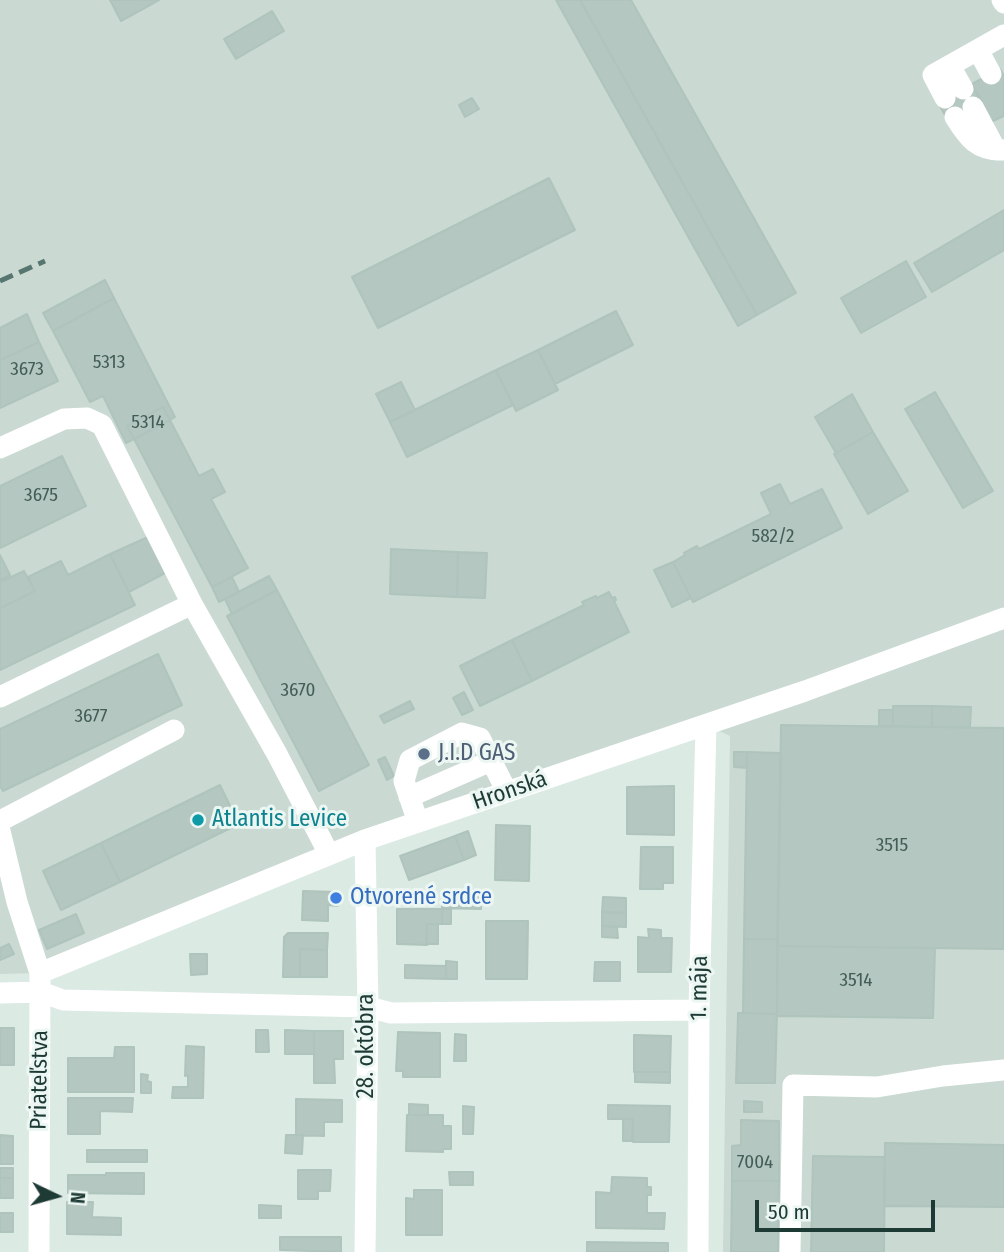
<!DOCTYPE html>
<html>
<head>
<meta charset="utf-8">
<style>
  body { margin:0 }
  #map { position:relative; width:1004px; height:1252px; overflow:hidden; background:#dceae4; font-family:"Fira Sans Condensed",sans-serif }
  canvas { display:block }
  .north { position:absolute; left:21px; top:1161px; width:70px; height:70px; -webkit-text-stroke:5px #ecf6f2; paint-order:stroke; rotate:95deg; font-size:19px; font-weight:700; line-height:28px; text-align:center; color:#1d3a34 }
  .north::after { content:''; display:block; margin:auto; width:24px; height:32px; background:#1d3a34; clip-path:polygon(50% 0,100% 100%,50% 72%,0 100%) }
  .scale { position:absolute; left:755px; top:1200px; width:180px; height:32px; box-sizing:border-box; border:4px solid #1d3a34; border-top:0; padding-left:9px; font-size:21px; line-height:24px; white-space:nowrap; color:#1d3a34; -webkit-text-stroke:5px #ecf6f2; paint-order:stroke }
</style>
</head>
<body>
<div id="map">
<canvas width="1004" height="1252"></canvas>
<div class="north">N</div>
<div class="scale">50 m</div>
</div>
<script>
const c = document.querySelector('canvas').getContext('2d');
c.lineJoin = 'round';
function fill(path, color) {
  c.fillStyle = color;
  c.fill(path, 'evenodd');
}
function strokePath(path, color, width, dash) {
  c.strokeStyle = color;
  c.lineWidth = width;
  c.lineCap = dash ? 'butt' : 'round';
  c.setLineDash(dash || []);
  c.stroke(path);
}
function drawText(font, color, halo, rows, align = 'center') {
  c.font = font + ' "Fira Sans Condensed",sans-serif';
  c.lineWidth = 6;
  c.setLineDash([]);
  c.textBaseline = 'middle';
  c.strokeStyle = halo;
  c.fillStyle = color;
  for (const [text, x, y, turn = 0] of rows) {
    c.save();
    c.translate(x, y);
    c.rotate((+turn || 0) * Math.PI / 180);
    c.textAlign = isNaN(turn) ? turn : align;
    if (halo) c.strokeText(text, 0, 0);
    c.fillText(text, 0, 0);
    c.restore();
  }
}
fill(new Path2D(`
  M0 0H1004V1252H723L730 736 706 725 365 840 40 973 0 974Z`), '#cadad3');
const building = new Path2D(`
  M110 0H159L121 21Z
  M556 0H580L757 315 738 326Z
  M580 0H631L796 293 757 315Z
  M272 11 284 31 236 59 224 39Z
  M1000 69 1004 76V116L991 122 972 84Z
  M972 84 982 102 948 121 938 102Z
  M472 98 479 109 465 117 459 105Z
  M549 178 575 230 378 328 352 277Z
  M1004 210V250L932 292 914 263Z
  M906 261 926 297 861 333 841 298Z
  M105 280 114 298 53 331 43 313Z
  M114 298 175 417 170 420 163 407 127 426 134 439 126 443 103 396 90 402 53 331Z
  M616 311 633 345 555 384 538 350Z
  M27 314 39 342 0 360V328Z
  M39 342 58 381 0 408V360Z
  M538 350 558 390 516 411 496 370Z
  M496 370 513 405 407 457 390 422Z
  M401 382 415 410 390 422 376 394Z
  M935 392 993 491 963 508 905 409Z
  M852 394 873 432 836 453 815 417Z
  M163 407 170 420 134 439 127 426Z
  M170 420 199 476 213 469 225 492 211 499 248 568 212 587 134 439Z
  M873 432 908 491 868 514 834 454Z
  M62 456 86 506 0 548V486Z
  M780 484 790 504 822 489 842 528 693 602 673 562 685 555 684 553 697 546 699 549 771 514 761 493Z
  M148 537 167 572 129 592 110 554Z
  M391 549 458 552 457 597 390 594Z
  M458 552 487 553 485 598 457 597Z
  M110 554 135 605 0 670V608L35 591 28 577 61 561 68 575Z
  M0 555 10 575 0 580Z
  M673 562 691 598 672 607 654 570Z
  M24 571 35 591 0 608V582Z
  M269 576 277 590 232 614 225 599Z
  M232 577 239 592 219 602 212 587Z
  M277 590 369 765 319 791 227 616Z
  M609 592 612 598 615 597 616 600 614 601 629 632 532 681 512 640 584 605 582 602 596 596 597 598Z
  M512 640 532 681 480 706 460 666Z
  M158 654 182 705 3 791 0 786V729Z
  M464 692 473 710 462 715 453 698Z
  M410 701 414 709 384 723 380 716Z
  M893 706H932V727L893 726Z
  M932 706 971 707 970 727H932Z
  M879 710H893V726H879Z
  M781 725 1004 728V949L777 946Z
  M734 752H747V768L734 767Z
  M747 752 781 753 778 939H744Z
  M385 757 394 776 387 780 378 760Z
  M220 785 239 824 120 882 101 843Z
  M674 786V835L627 834V787Z
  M496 825 530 826 529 881 495 880Z
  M468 831 476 855 464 860 455 836Z
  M455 836 464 860 409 880 400 856Z
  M101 843 120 882 61 910 43 871Z
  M641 847H673V883H663V889H640Z
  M303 891 337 892 341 895V902L337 906 328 905V921L302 920Z
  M481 896V909L442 908V897Z
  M603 897 626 898V913L602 912Z
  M397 909H442V924H427V945L397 944Z
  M442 909H451V924H442Z
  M602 912 626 913V927L602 926Z
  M76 914 84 933 47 949 39 930Z
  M486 921H528L527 979H486Z
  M427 924H438V944H426Z
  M602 926 617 927 618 938 602 937Z
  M648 929 661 930V938H672L671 972H638V937L649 938Z
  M288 933H328L327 950 300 949V977H283L284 937Z
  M744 939H778L777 1014 743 1013Z
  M9 944 14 954 0 960V948Z
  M777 946 935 948 933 1018 777 1016Z
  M300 949 327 950V977H300Z
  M190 954H207V974L191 975Z
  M446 961 457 962V979H446Z
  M595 962H620V981H594Z
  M405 965 446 966V979L405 978Z
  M738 1013 777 1014 775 1083H736Z
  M0 1028H14V1065H0Z
  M256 1030H268L269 1052H256Z
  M285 1030 314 1031V1054H285Z
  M314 1031H343V1059H334L335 1083H314Z
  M398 1032 440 1033V1077H403V1071H396Z
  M455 1034 466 1035V1061H454Z
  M634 1035 671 1036 670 1072H634Z
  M186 1046 204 1047 203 1098H172L173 1087H188V1075L185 1076Z
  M115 1047H134V1092H68V1058H114Z
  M635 1072H670V1083L635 1082Z
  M141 1074 148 1075 147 1081 151 1082V1093H141Z
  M68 1098H133L132 1112 100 1111V1134H68Z
  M296 1099 342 1100V1122H324V1136L296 1135Z
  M744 1101 762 1102V1112H744Z
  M409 1104 428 1105V1115H409Z
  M608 1105 670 1106 669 1142H633V1119H608Z
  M463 1106 474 1107 473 1134H463Z
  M407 1115H443V1126H451V1149H443V1152L406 1151Z
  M623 1119H633L632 1141H623Z
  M741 1120 779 1121V1181H732V1146L741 1145Z
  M0 1135 13 1136V1164H0Z
  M286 1135H303L302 1154 285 1153Z
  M885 1143 1004 1145V1207L884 1206Z
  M87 1150H147V1162H87Z
  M813 1156 885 1157 884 1252H811Z
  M0 1168H13V1178H0Z
  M298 1170H331L330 1191H318V1199H298Z
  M449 1172H473V1185H450Z
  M106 1173H144V1194L68 1193V1175H106Z
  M612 1177 647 1178V1187H651V1195H647V1213H665L664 1229 596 1228V1192L611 1193Z
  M0 1178H13V1198H0Z
  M732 1181H779L778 1252H731Z
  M414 1190H442V1235H406V1198L414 1199Z
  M67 1202H93L92 1217 121 1218V1235L67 1234Z
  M259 1205 281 1206V1218H259Z
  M0 1213H13V1232H0Z
  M280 1237H341V1252L280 1250Z
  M587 1242 668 1243V1252H587Z`);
fill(building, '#b4c7c1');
strokePath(building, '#aec4bc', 2);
strokePath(new Path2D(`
  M1002 0 1004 3
  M978 50 991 74
  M950 66 963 89
  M945 98 933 75 1004 35
  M973 107 996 150
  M955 117C968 138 977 151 1004 150
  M0 448 64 419 87 418 102 425 192 604 277 754 329 854
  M0 697 192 604
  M409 797 491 761
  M0 821 174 730
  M418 822 404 781 410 760 462 733 480 738 507 792
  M0 831 17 902 40 973
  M365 840 368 1007 365 1252
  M0 993 41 992 63 1000 368 1007 391 1013 699 1010
  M39 1252 40 973 365 840 805 691 1004 618
  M698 1252 699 1010 706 725
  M790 1252 793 1085 877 1087 943 1076 1004 1070`), '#fff', 21);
strokePath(new Path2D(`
  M0 281 45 261`), '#57766f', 5, [14, 7]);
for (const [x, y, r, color] of [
  [424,754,7,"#5c6f8a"],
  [198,820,7,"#0f9aa8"],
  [336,898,7,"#3f7fe0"]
]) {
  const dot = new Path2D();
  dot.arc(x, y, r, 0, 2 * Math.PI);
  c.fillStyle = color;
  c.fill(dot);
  strokePath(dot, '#ecf6f2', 2.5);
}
drawText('19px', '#435d57', null, [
  ["5313",109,363],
  ["3673",27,370],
  ["5314",148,423],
  ["3675",41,496],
  ["582/2",773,537],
  ["3670",298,691],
  ["3677",91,717],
  ["3515",892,846],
  ["3514",856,981],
  ["7004",755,1163]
]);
drawText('23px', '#4e5e75', '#ecf6f2', [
  ["J.I.D GAS",438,754]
], 'left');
drawText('23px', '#1d3a34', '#ecf6f2', [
  ["Hronská",510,791,-19],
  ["1. mája",700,988,-89],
  ["28. októbra",367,1046,-90],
  ["Priateľstva",40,1080,-89]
]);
drawText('23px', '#0d838f', '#ecf6f2', [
  ["Atlantis Levice",212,820]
], 'left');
drawText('23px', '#366cbe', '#ecf6f2', [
  ["Otvorené srdce",350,898]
], 'left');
</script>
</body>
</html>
